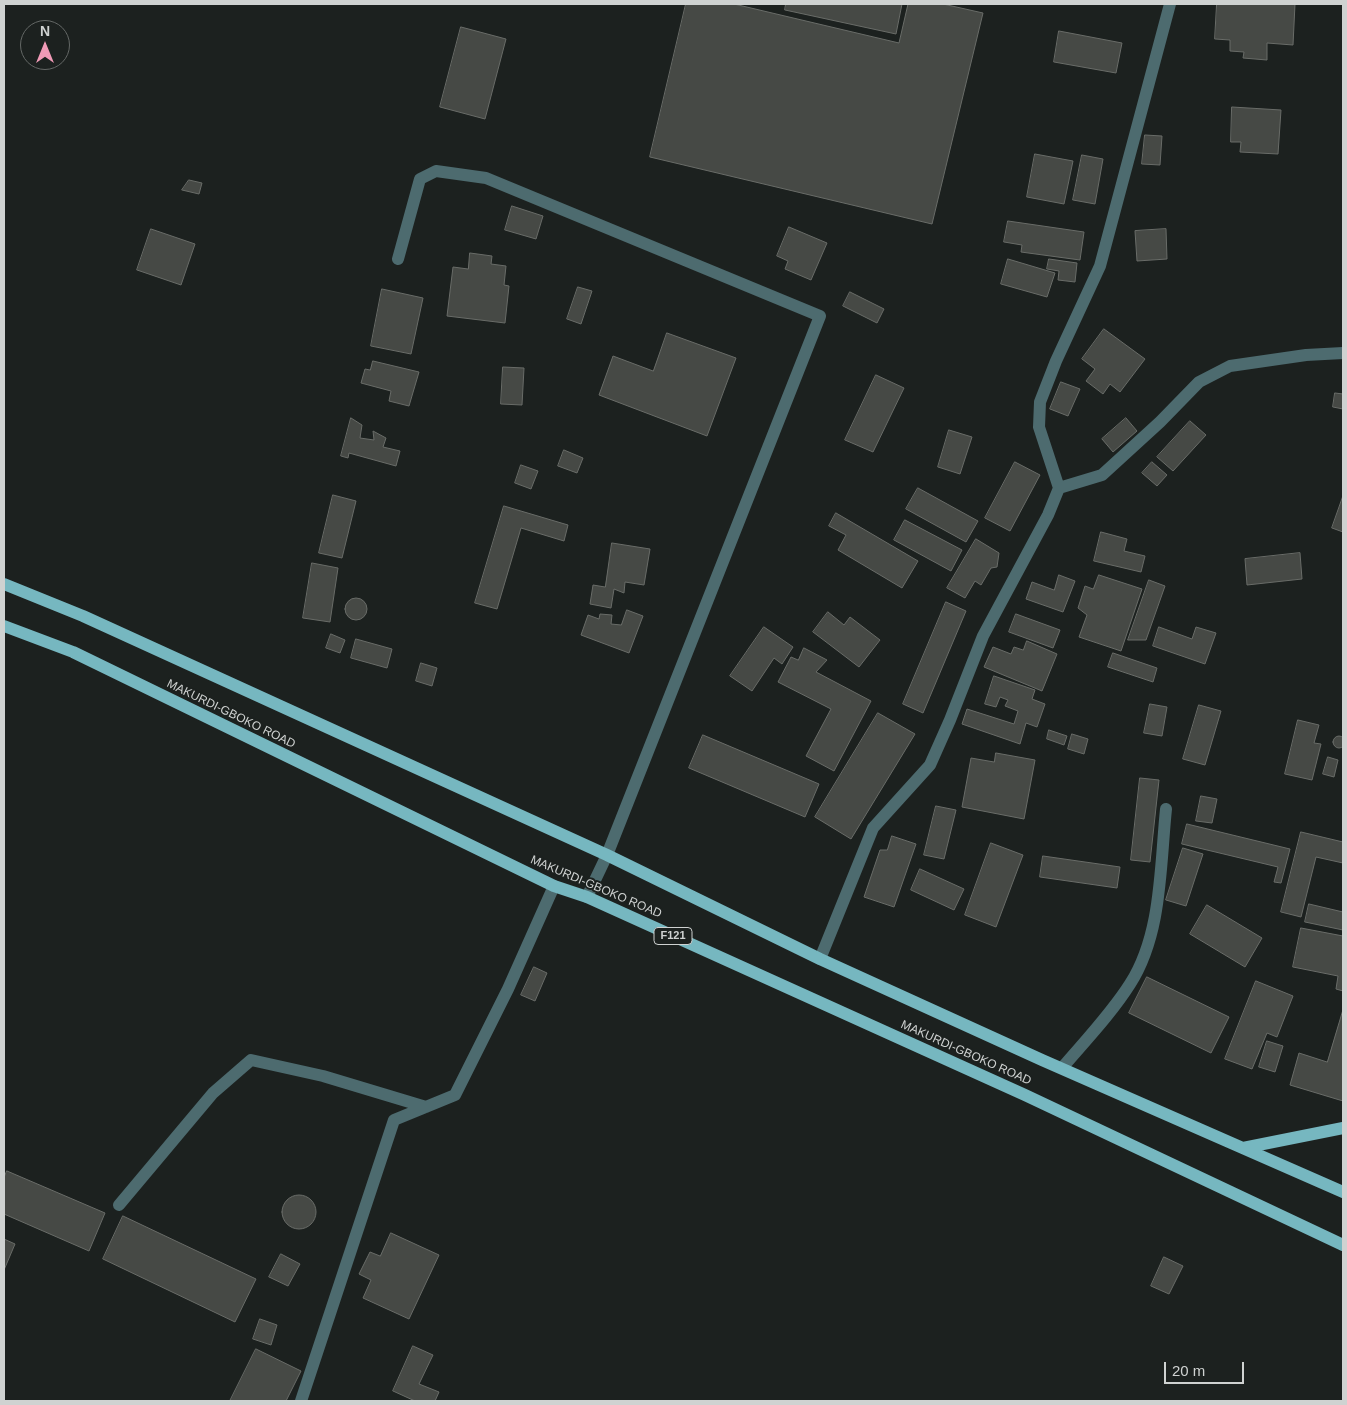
<!DOCTYPE html>
<html>
<head>
<meta charset="utf-8">
<style>
  body { margin:0 }
  #map { position:relative; width:1347px; height:1405px; overflow:hidden; background:#1c211f; font-family:Arial,sans-serif }
  canvas { display:block }
  .frame { position:absolute; inset:0; border:5px solid #cfd2d1; pointer-events:none }
  .north { position:absolute; left:20px; top:20px; width:50px; height:50px; box-sizing:border-box; background:#1c211f; border:1px solid #646866; border-radius:50%; rotate:0deg; font-size:14px; font-weight:700; line-height:20px; text-align:center; color:#cfd2d1 }
  .north::after { content:''; display:block; margin:auto; width:18px; height:22px; background:#f09ab6; clip-path:polygon(50% 0,100% 100%,50% 72%,0 100%) }
  .scale { position:absolute; left:1164px; top:1362px; width:80px; height:22px; box-sizing:border-box; border:2px solid #cfd2d1; border-top:0; padding-left:6px; font-size:15px; line-height:18px; white-space:nowrap; color:#cfd2d1; -webkit-text-stroke:4px #1c211f; paint-order:stroke }
</style>
</head>
<body>
<div id="map">
<canvas width="1347" height="1405"></canvas>
<div class="frame"></div>
<div class="north">N</div>
<div class="scale">20 m</div>
</div>
<script>
const c = document.querySelector('canvas').getContext('2d');
c.lineJoin = 'round';
function fill(path, color) {
  c.fillStyle = color;
  c.fill(path, 'evenodd');
}
function strokePath(path, color, width, dash) {
  c.strokeStyle = color;
  c.lineWidth = width;
  c.lineCap = dash ? 'butt' : 'round';
  c.setLineDash(dash || []);
  c.stroke(path);
}
function drawText(font, color, halo, rows, align = 'center') {
  c.font = font + ' Arial,sans-serif';
  c.lineWidth = 4;
  c.setLineDash([]);
  c.textBaseline = 'middle';
  c.strokeStyle = halo;
  c.fillStyle = color;
  for (const [text, x, y, turn = 0] of rows) {
    c.save();
    c.translate(x, y);
    c.rotate((+turn || 0) * Math.PI / 180);
    c.textAlign = isNaN(turn) ? turn : align;
    if (halo) c.strokeText(text, 0, 0);
    c.fillText(text, 0, 0);
    c.restore();
  }
}
const building = new Path2D(`
  M686 4H734L899 43 908 4H943L983 13 932 224 650 157Z
  M786 4H902L896 34 785 10Z
  M1217 4H1295L1293 45 1267 43V60L1243 58 1244 52 1230 51V40L1215 39Z
  M461 27 506 39 485 119 440 107Z
  M1059 31 1122 43 1116 73 1054 62Z
  M1232 107 1281 110 1278 154 1240 152 1241 142H1231Z
  M1145 135 1162 136 1160 165 1142 164Z
  M1035 154 1073 161 1064 204 1027 197Z
  M1082 155 1103 159 1095 204 1073 200Z
  M189 180 202 183 199 194 182 190Z
  M512 206 543 216 536 239 505 230Z
  M1008 221 1084 232 1080 260 1021 252 1022 245 1004 242Z
  M789 227 827 243 811 280 785 269 788 261 777 256Z
  M151 229 195 244 181 285 137 270Z
  M1166 229 1167 259 1137 261 1135 231Z
  M470 253 492 256 491 264 506 266 504 285 509 286 505 323 447 316 453 267 468 269Z
  M1008 259 1055 273 1047 297 1001 284Z
  M1049 259 1077 263 1075 282 1058 280 1059 271 1047 269Z
  M578 287 592 291 581 324 567 319Z
  M382 289 423 298 411 354 371 346Z
  M850 292 884 309 877 323 843 306Z
  M1104 329 1145 359 1120 392 1110 384 1103 394 1086 381 1095 369 1082 359Z
  M667 333 736 358 707 436 599 395 613 356 653 371Z
  M373 361 419 372 409 406 389 401 391 391 361 383 365 369 370 370Z
  M503 367 524 368 522 405 501 404Z
  M876 375 904 388 873 452 845 440Z
  M1061 382 1080 389 1068 416 1050 409Z
  M1335 393 1343 394V409L1333 407Z
  M351 418 362 425 360 438 374 440 373 431 386 438 383 447 400 451 396 466 349 453 348 458 341 456Z
  M1126 418 1137 431 1113 452 1102 439Z
  M1190 421 1206 435 1173 471 1157 457Z
  M949 430 972 437 960 474 938 467Z
  M564 450 583 458 577 473 558 466Z
  M1015 462 1040 475 1010 531 985 518Z
  M1152 462 1167 475 1157 486 1142 473Z
  M521 465 538 471 531 489 515 483Z
  M918 488 978 521 966 542 906 509Z
  M333 495 356 501 342 558 319 553Z
  M1343 496V532L1332 528Z
  M504 506 568 525 564 541 521 528 497 609 475 603Z
  M836 513 918 561 902 588 838 550 846 535 829 526Z
  M905 520 962 550 951 571 894 540Z
  M1101 532 1127 539 1124 551 1145 556 1141 572 1094 561Z
  M976 539 999 553 997 567 991 568 981 585 975 581 965 598 947 588Z
  M612 543 650 549 644 585 625 582 624 593 614 589 611 608 590 604 593 585 605 587Z
  M1300 553 1302 579 1247 585 1245 559Z
  M312 563 338 568 330 622 303 618Z
  M1059 575 1075 581 1063 612 1026 599 1032 582 1054 590Z
  M1099 575 1142 589 1121 651 1079 637 1087 615 1078 608 1085 586 1093 589Z
  M1149 580 1165 586 1146 640H1128Z
  M345 609a11 11 0 1 1 22 0a11 11 0 1 1-22 0Z
  M946 602 966 611 923 713 903 704Z
  M627 610 643 616 629 653 581 635 588 615 599 619 600 614 612 615 611 624 621 625Z
  M828 612 844 625 850 617 880 640 859 667 813 632Z
  M1016 614 1060 630 1053 648 1009 632Z
  M764 627 793 647 782 664 774 658 752 691 730 676Z
  M1159 627 1192 639 1196 627 1216 633 1205 664 1153 646Z
  M331 634 345 640 340 653 326 648Z
  M356 639 392 649 387 668 351 658Z
  M1027 641 1057 654 1042 691 984 667 993 647 1011 654 1014 647 1023 650Z
  M804 648 827 660 816 672 871 701 834 771 806 756 831 709 778 682 791 657 798 660Z
  M1113 653 1157 668 1153 682 1108 667Z
  M421 663 437 668 432 686 416 681Z
  M994 676 1035 690 1032 699 1045 704 1037 727 1026 723 1020 744 962 724 967 709 1014 724 1018 711 1005 706 1008 700 1000 697 996 707 985 704Z
  M1150 704 1167 707 1162 736 1144 733Z
  M1199 705 1221 711 1205 765 1183 759Z
  M878 713 915 734 851 839 815 817Z
  M1298 720 1319 725 1314 743 1321 744 1312 780 1285 774Z
  M1049 730 1067 736 1064 745 1047 739Z
  M1072 734 1088 739 1084 754 1068 749Z
  M703 735 819 784 805 817 689 768Z
  M1333 742a6 6 0 1 1 12 0a6 6 0 1 1-12 0Z
  M996 753 1035 760 1024 819 962 807 971 758 994 762Z
  M1328 757 1338 760 1334 777 1323 774Z
  M1140 778 1159 780 1150 862 1131 860Z
  M1201 796 1217 799 1212 823 1196 821Z
  M936 806 956 810 944 859 924 855Z
  M1187 824 1290 849 1281 883 1274 882 1278 867 1182 844Z
  M1301 832 1343 842V863L1316 857 1301 917 1281 912Z
  M892 836 916 844 894 907 864 897 880 850H887Z
  M991 843 1023 855 996 927 965 915Z
  M1183 848 1203 854 1186 906 1166 900Z
  M1043 856 1120 867 1117 888 1040 877Z
  M920 869 964 889 954 910 911 890Z
  M1309 904 1343 912V930L1305 922Z
  M1207 905 1262 938 1245 967 1190 934Z
  M1301 928 1343 936V991L1336 989 1338 976 1293 967Z
  M534 967 547 973 535 1001 521 995Z
  M1147 977 1229 1017 1211 1053 1129 1013Z
  M1256 981 1293 996 1277 1037 1267 1033 1252 1069 1225 1059Z
  M1343 1010V1101L1290 1085 1299 1053 1327 1062Z
  M1267 1041 1283 1046 1275 1072 1259 1067Z
  M7 1171 105 1213 89 1251 4 1214V1178Z
  M282 1212a17 17 0 1 1 34 0a17 17 0 1 1-34 0Z
  M123 1216 256 1279 235 1322 103 1259Z
  M391 1233 439 1255 409 1319 363 1298 371 1280 359 1274 370 1252 380 1256Z
  M4 1239 15 1244 4 1270Z
  M281 1254 300 1264 288 1286 269 1277Z
  M1164 1257 1183 1266 1169 1294 1151 1286Z
  M260 1319 277 1325 271 1345 253 1339Z
  M413 1346 433 1355 419 1384 439 1392 435 1401H415L393 1391Z
  M256 1349 301 1371 286 1401H230Z`);
fill(building, '#464945');
strokePath(building, '#696c68', 1);
strokePath(new Path2D(`
  M398 259 420 179 436 171 486 178 820 316 607 855 587 897
  M1059 488 1102 475 1160 422 1199 382 1230 366 1306 355 1343 353
  M820 959 873 828 930 765 950 720 983 636 1048 515 1059 488 1039 427 1040 402 1056 361 1100 266 1170 4
  M1062 1068C1085 1041 1111 1014 1130 984 1162 934 1160 867 1166 809
  M119 1205 213 1093 251 1060 323 1076 426 1107
  M301 1401 394 1120 455 1095 508 989 554 886`), '#4d6b6f', 12);
strokePath(new Path2D(`
  M4 584 83 616 607 855 820 959 1042 1060 1343 1192
  M4 626 73 652 554 886 587 897 1025 1095 1343 1245
  M1243 1148 1343 1128`), '#76b7c0', 12);
for (const [x, y, w] of [
  [673,936,38]
]) {
  const box = new Path2D();
  box.roundRect(x - w / 2, y - 8.5, w, 17, 4);
  c.fillStyle = '#1c211f';
  c.fill(box);
  strokePath(box, '#cfd2d1', 1);
}
drawText('bold 11px', '#cfd2d1', null, [
  ["F121",673,936]
]);
drawText('12px', '#cfd2d1', '#1c211f', [
  ["MAKURDI-GBOKO ROAD",231,714,26],
  ["MAKURDI-GBOKO ROAD",596,887,23],
  ["MAKURDI-GBOKO ROAD",966,1053,24]
]);
</script>
</body>
</html>
